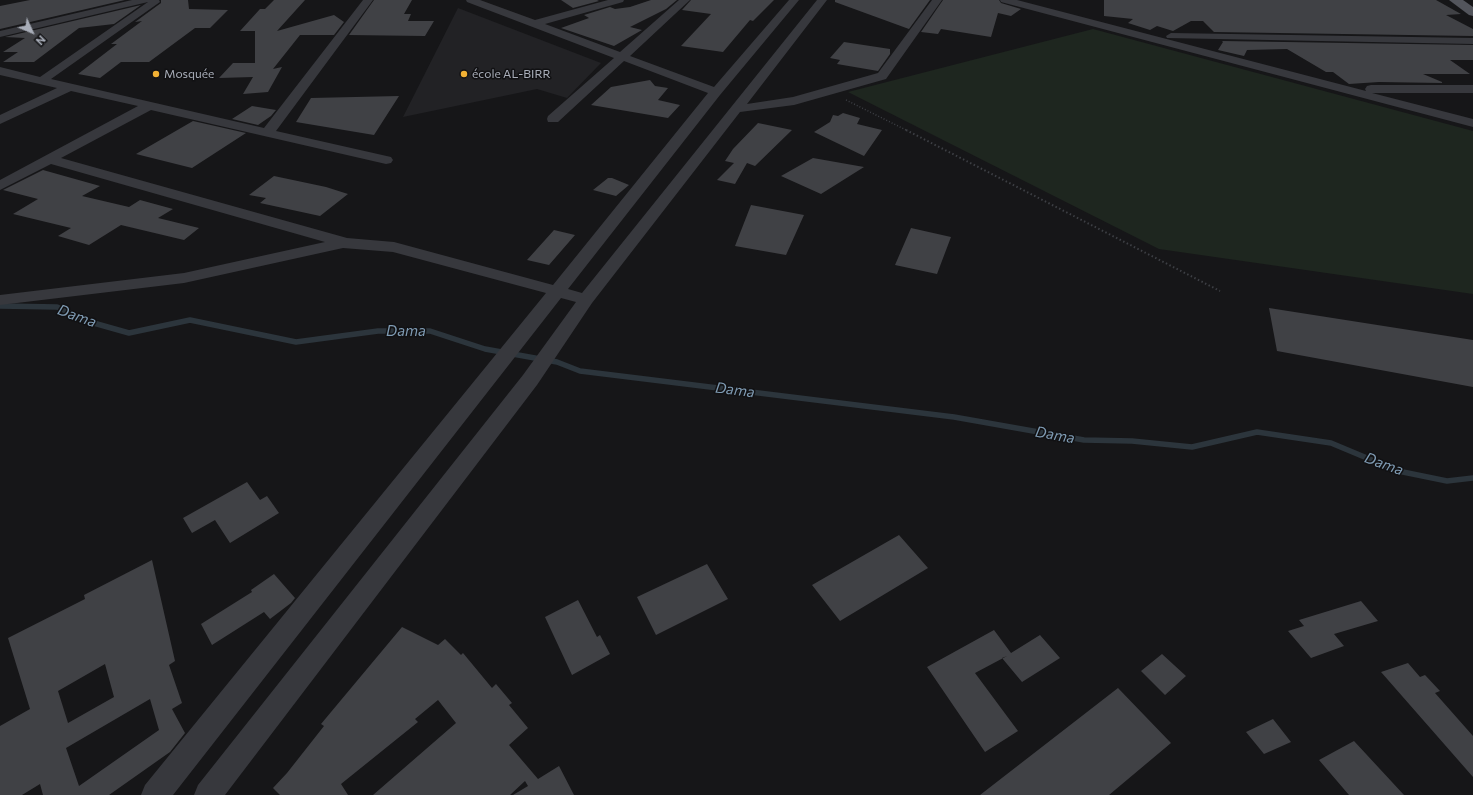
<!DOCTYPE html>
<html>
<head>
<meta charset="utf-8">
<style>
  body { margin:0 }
  #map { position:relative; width:1473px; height:795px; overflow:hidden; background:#161618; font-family:Commissioner,sans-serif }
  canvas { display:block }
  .north { position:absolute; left:12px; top:12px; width:40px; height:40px; -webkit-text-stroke:3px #111113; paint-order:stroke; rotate:134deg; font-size:11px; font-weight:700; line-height:16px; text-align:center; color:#a8adb8 }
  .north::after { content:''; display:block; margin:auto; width:14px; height:18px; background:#a8adb8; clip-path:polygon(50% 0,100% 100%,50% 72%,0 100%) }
</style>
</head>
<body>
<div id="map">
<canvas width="1473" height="795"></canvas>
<div class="north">N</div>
</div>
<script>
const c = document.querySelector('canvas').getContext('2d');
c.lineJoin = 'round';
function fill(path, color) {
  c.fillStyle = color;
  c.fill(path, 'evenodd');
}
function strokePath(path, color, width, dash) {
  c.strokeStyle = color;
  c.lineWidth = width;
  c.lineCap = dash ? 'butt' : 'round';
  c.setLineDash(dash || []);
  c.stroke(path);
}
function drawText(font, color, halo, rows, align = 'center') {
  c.font = font + ' Commissioner,sans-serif';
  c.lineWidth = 3;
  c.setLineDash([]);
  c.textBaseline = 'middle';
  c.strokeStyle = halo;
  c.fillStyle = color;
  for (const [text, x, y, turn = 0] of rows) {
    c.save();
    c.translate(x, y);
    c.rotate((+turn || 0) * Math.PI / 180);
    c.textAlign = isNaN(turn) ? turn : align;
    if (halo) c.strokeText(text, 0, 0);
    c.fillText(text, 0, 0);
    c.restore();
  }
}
fill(new Path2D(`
  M458 8 601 63 567 98 537 89 403 117Z`), '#222225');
fill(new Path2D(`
  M1093 29 1473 131V294L1159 249 848 92Z`), '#1e261f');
strokePath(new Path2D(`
  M0 306 57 307 90 322 129 333 190 320 296 342 378 331H430L485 349 557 362 580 371 954 417 1084 440 1132 441 1192 447 1257 432 1331 443 1398 471 1447 481 1473 478`), '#2c353c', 5.5);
fill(new Path2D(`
  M30 0H125L0 29V6Z
  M161 0H188L189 9 228 10 210 28H195L149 62H121L100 78 78 74 117 44H111L142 21 135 22 161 3Z
  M274 0H305L277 31 334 15 344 22 334 35H300L273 69 282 67 268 92 243 94 253 77 219 78 233 63H255V31H240L260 9H265Z
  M374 0H412L404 14H411L408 21H434L425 36 349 35Z
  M561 0H597L599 1 573 8Z
  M651 0H677L666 9 630 27 642 30 614 46 561 28 589 18 584 15 610 7 615 9 630 7Z
  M691 0H774L753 21 750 20 723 52 681 46 711 14 682 10Z
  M835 0H930L909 29 835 2Z
  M943 0H999L1001 3 1021 9 1011 16 998 13 991 37 941 29 938 34 921 32Z
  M1104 0H1436L1461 14 1446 15 1473 29V36L1214 32 1203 21H1191L1173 31 1157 26 1150 30 1128 23 1133 19 1104 16Z
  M141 5 114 24 79 28 34 62H3L18 52H3L25 38 5 37Z
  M1222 41 1473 45V60H1450L1470 74H1423L1442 82V83L1379 82 1349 84 1333 72H1326L1287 49 1247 50 1244 56 1218 50 1223 42Z
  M844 42 890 49V54L878 71 837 64 840 60 830 58Z
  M650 80 655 86 668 88 658 100 680 105 668 118 591 105 611 87Z
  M399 96 374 135 296 122 311 98Z
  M252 106 276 110 271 116 258 125 232 119Z
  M843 113 860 118 857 124 882 130 864 156 814 132 830 122 833 115 838 116Z
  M193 121 246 133 192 168 136 154Z
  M758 123 792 130 755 166 747 163 735 184 717 180 734 163 725 161 733 149Z
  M813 158 864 167 821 194 781 176Z
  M43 170 100 186 82 196 129 207 140 200 173 209 158 218 199 228 184 240 121 225 89 245 58 236 71 228 13 214 38 199 3 190Z
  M274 176 326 187 348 194 320 216 260 203 266 198 249 195Z
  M608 178H612L629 185 616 196 593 190Z
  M751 205 804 215 786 255 735 246Z
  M911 228 951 237 937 274 895 265Z
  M554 230 575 235 549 265 527 260Z
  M1269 308 1473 340V387L1277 351Z
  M247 482 260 500 267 496 279 513 230 543 215 520 192 533 183 518Z
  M899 535 928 568 840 621 812 585Z
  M152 560 175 661 169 665 182 703 172 709 185 733 170 752 109 795H43L40 784 22 795H0V726L30 709 8 638 85 599 84 595ZM105 664 114 697 68 723 58 691ZM150 699 159 730 79 786 66 748Z
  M707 564 728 599 656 635 637 597Z
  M274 574 295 598 291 603 270 619 264 612 212 645 201 624 252 592 251 590Z
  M578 600 597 637 600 635 610 654 572 675 545 617Z
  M1361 601 1378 621 1334 634 1344 646 1311 658 1288 631 1304 626 1299 620Z
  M402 627 438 645 445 639 461 655 463 653 492 688 496 684 512 703 509 705 528 728 509 745 538 779 559 766 574 795H513L528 786 525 781 510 795H373L456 723 438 700 415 719 418 722 341 784 348 795H280L273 788 287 773 324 726 321 724Z
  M994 630 1011 653 1040 635 1060 658 1022 682 1002 658 1007 656 975 673 1018 731 985 752 927 667Z
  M1162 654 1186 676 1165 695 1141 671Z
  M1408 663 1420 677 1425 675 1440 691 1435 693 1473 736V777L1381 672Z
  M1118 688 1171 743 1109 795H980Z
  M1273 719 1291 742 1264 754 1246 732Z
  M1354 741 1404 795H1349L1319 760Z`), '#404145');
strokePath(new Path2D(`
  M846 100 908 131`), '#3d3f44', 1.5, [1, 2]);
strokePath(new Path2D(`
  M906 130 1220 291`), '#3d3f44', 2, [1.5, 2.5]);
fill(new Path2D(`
  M132 0H159L160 2 51 79 264 128 363 0H373L276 131 391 157 393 160 391 163 386 164 151 110 61 158 347 238 394 242 553 285 708 93 624 61 558 122H548L547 119 548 116 614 58 467 2 466 0H480L535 20 608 0H624L623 2 545 24 620 52 679 0H690L630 56 714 87 789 0H799L720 95 568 289 582 293 817 0H827L747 104 793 97 878 73 932 0H942L886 79 794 105 740 112 592 303 537 385 225 795H194L198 785 523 375 576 302 561 298 173 795H141L145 785 546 293 393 252 343 248 184 283 0 305V295L184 273 325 242 51 164 0 190V180L138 106 71 91 0 124V115L57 88 0 75V67L40 77 148 2 0 37V31Z
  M1000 0H1017L1366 91 1365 89 1367 86 1371 85H1473V93H1372L1473 119V127L1001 2Z
  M1171 33 1473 38V44L1167 38 1166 36Z`), '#37383d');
fill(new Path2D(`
  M1449 0H1463L1473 7V16L1469 15Z`), '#53555c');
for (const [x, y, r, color] of [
  [156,74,4,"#f2b134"],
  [464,74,4,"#f2b134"]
]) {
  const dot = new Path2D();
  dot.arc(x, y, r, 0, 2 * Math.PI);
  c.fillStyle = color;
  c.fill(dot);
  strokePath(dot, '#111113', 1.5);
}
drawText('12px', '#a8adb8', '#111113', [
  ["Mosquée",164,74],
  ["école AL-BIRR",472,74]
], 'left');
drawText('italic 15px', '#7f9bb3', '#111113', [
  ["Dama",77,316,20],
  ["Dama",406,331],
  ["Dama",735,390,7],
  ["Dama",1055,435,10],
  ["Dama",1384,464,20]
]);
</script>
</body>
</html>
